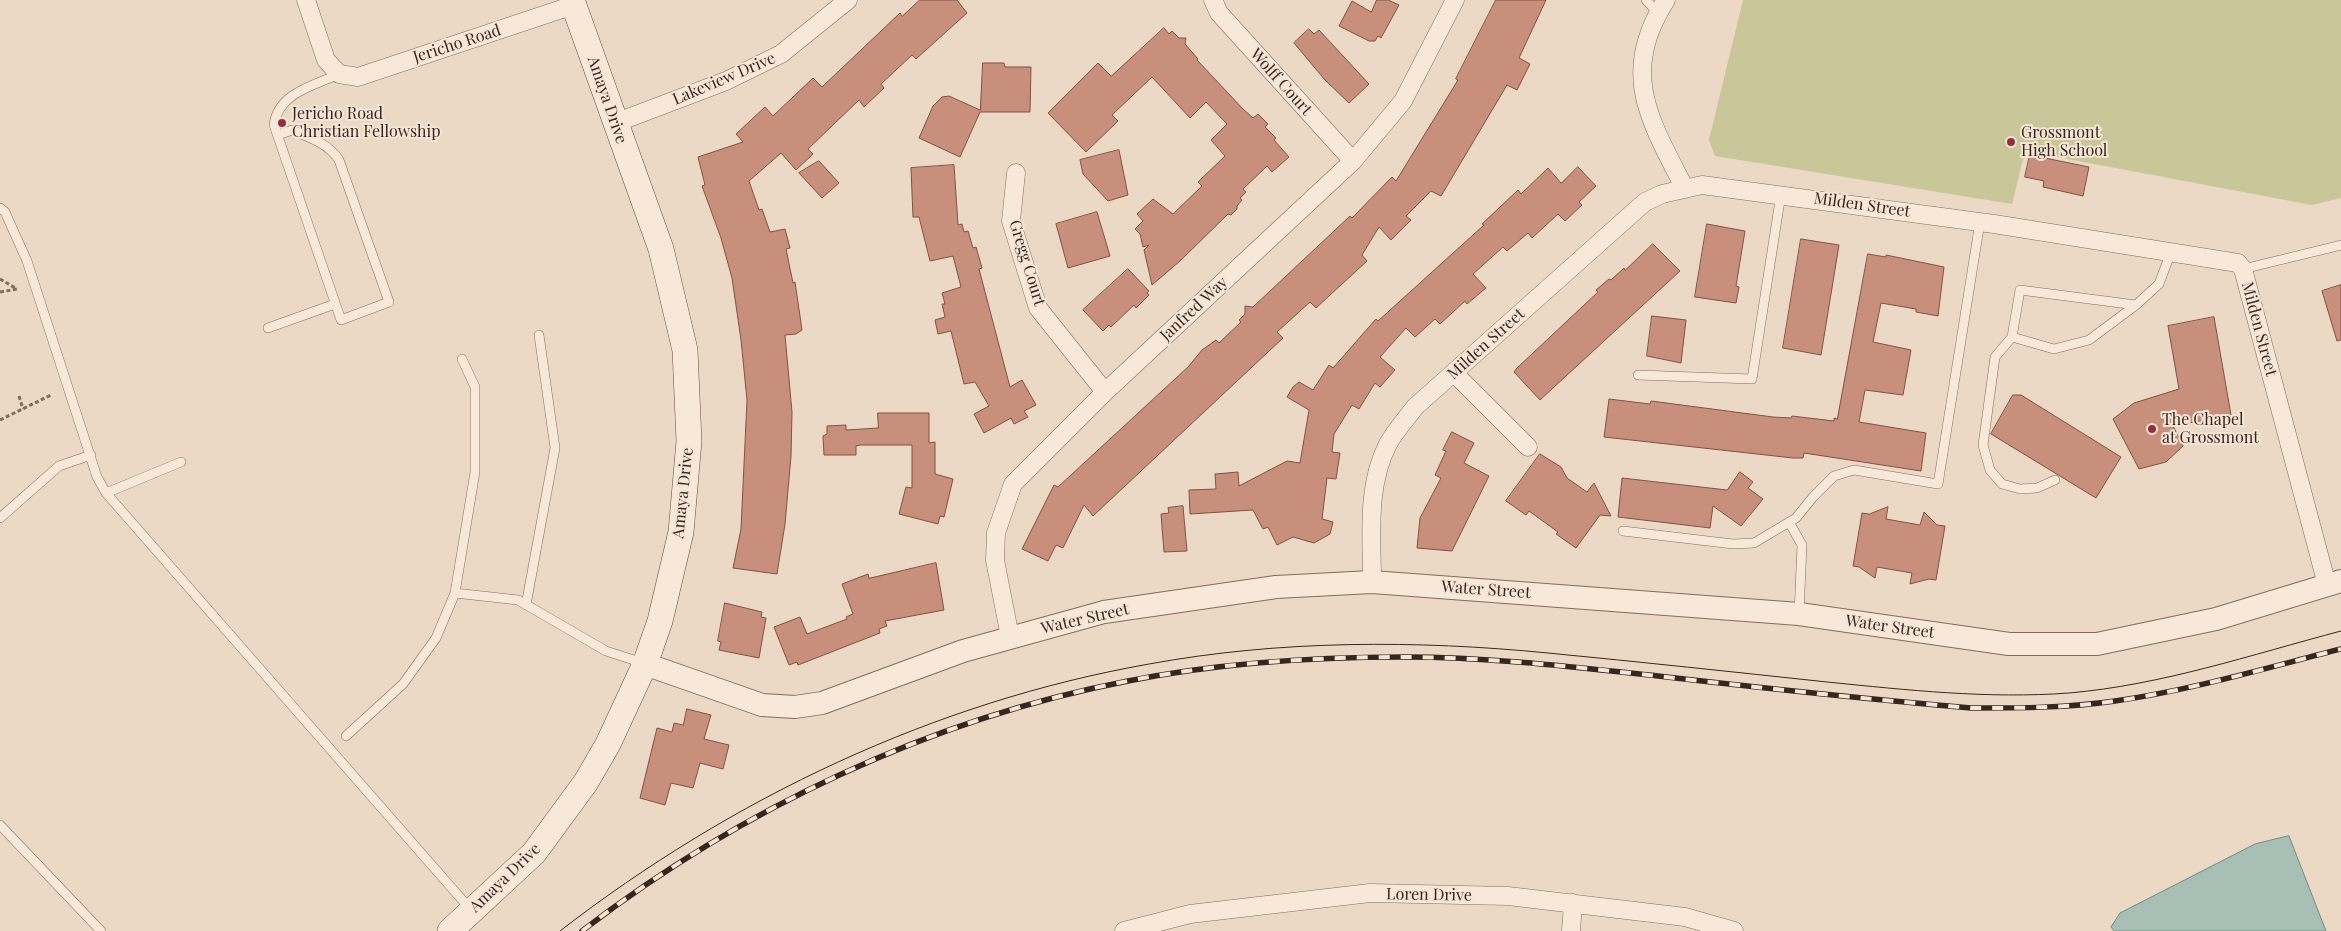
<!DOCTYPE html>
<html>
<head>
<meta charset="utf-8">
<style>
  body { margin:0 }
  canvas { display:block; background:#ecd9c5 }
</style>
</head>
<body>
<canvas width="2341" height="931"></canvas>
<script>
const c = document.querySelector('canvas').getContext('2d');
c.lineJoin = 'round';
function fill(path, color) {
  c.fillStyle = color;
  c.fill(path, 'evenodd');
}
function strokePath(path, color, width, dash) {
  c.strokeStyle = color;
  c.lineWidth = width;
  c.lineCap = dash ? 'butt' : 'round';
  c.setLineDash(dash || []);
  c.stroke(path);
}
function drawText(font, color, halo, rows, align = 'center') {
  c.font = font + ' "Playfair Display",serif';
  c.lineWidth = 4;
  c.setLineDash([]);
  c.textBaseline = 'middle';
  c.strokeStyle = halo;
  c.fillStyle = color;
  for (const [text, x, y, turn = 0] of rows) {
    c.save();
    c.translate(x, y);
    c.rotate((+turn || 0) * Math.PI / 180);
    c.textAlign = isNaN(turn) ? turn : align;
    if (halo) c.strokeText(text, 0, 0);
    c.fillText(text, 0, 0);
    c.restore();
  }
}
fill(new Path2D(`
  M1743 0H2341V198L2312 205 2025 151 2012 204 1715 156 1709 140Z`), '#c9c69a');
const water = new Path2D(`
  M2289 836 2326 931H2114L2111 927 2120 913 2255 844Z`);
fill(water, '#a7bfb4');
strokePath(water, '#6e8d80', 1);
const building = new Path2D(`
  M920 0H957L967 13 916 59 912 55 881 84 884 88 864 107 859 100 808 149 813 154 796 170 781 153 749 181 759 210 762 209 770 232 785 229 790 248 786 249 793 283 795 282 802 330 796 334 785 335 792 412 791 456 785 524 777 574 733 568 741 529 747 400 741 340 732 278 721 238 702 186 705 185 698 157 743 142 736 134 765 107 773 116 813 78 822 87 900 13 902 16Z
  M1377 0H1388L1399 5 1381 38 1378 36 1375 41H1369L1339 26 1352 1 1371 12Z
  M1496 0H1546L1519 58 1530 64 1517 90 1507 85 1441 196 1431 191 1406 216 1411 220 1391 240 1379 227 1362 255 1367 261 1316 308 1310 302 1277 332 1283 338 1093 516 1084 505 1063 548 1056 545 1048 561 1022 549 1054 485 1058 487 1188 367 1202 350 1216 340 1219 343 1241 322 1239 320 1245 314V306L1253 307 1350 216 1352 218 1392 177 1396 181 1458 80 1456 79Z
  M1164 28 1169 34 1172 31 1179 38H1186L1185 44 1198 59 1197 60 1243 109 1253 118 1258 114 1268 124 1265 127 1276 138 1274 140 1289 157 1272 172 1267 166 1243 189 1246 192 1240 198 1242 200 1237 206V209L1231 215 1228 214 1180 261 1152 285 1144 250 1149 245 1143 247 1140 234 1135 229 1143 221 1137 214 1153 199 1173 214 1202 186 1198 182 1225 156 1211 140 1227 124 1206 102 1190 118 1152 77 1112 115 1118 121 1086 152 1048 113 1098 63 1111 76Z
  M1309 29 1314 34 1319 30 1369 84 1349 103 1325 80 1294 43Z
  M983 63H1004L1005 67H1031L1030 112H980L960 157 919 138 933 106 942 97 949 96 980 110Z
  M1119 150 1128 195 1108 201 1083 174 1080 160Z
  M2030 155 2089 167 2083 196 2043 187 2044 181 2025 177Z
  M819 161 839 183 822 198 799 173Z
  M954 165 958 225 962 224 964 232 968 231 973 248 976 247 982 268 979 269 1010 387 1022 380 1036 405 1024 411 1028 417 1014 424 1011 418 984 433 974 414 989 406 975 382 964 384 951 331 938 334 935 320 945 317 942 304H945L942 293 961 287 953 256 930 261 919 217H913L911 168Z
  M1578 167 1596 186 1579 202 1582 205 1565 221 1558 214 1532 238 1528 233 1507 251 1503 247 1473 274 1486 288 1467 304 1465 301 1440 324 1435 319 1415 337 1406 328 1380 357 1395 370 1380 387 1375 383 1359 409 1352 405 1334 434 1332 452 1340 453 1336 479 1327 478 1322 519 1333 522 1330 534 1314 543 1293 537 1277 545 1268 527 1263 529 1253 510 1190 514 1189 490 1216 489 1215 474 1238 472 1239 486 1287 461 1300 463 1309 410 1287 397 1293 387 1299 382 1313 390 1329 365 1333 368 1376 319 1378 321 1484 225 1482 224 1518 190 1521 194 1548 168 1561 183Z
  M1097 212 1110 256 1068 268 1056 224Z
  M1707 224 1745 231 1736 286 1739 287 1736 303 1695 297Z
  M1801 239 1839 245 1821 355 1783 348Z
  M1653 244 1680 271 1540 400 1514 372 1517 368 1598 292 1596 290 1609 279 1611 280 1624 268 1625 270Z
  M1868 254 1886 257V255L1944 267 1938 316 1916 312V309L1881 303 1873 342 1911 350 1903 395 1865 390 1859 422 1926 433 1921 471 1804 453 1803 458H1793L1604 437 1609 399 1650 404 1651 401 1773 417 1791 418 1792 416 1834 421V418L1837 419Z
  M1128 269 1149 291 1147 293 1149 295 1136 308 1134 305 1111 327 1109 325 1103 331 1083 310Z
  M2341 285V340L2337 341 2322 291Z
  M1652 316 1686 320 1681 363 1647 356Z
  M2214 317 2231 415 2173 426 2183 446 2166 462 2139 469 2113 419 2134 403 2179 389 2168 326Z
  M2013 395H2021L2121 457 2096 498 1991 434Z
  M878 413H929V443L935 442V474L953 479 944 517 940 516 938 524 899 514 906 487 912 488V445H860L856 446V455H824L823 436 827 434V426L846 425V430L878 428Z
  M1452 432 1474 443 1464 463 1489 476 1452 551 1417 548 1420 518 1441 478 1435 475 1446 451 1443 450Z
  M1540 454 1561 467 1567 478 1587 492 1594 483 1611 516 1600 515 1576 548 1556 534 1558 532 1529 511 1526 515 1506 501Z
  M1740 472 1753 482 1748 488 1763 499 1741 526 1713 506 1710 528 1618 517 1622 478 1727 490Z
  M1183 506 1187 551 1164 552 1161 514 1169 513 1168 508Z
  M1888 507 1886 519 1920 525 1924 512 1937 525 1945 526 1936 580 1929 579 1910 584 1912 573 1877 567 1875 578 1859 567 1853 566 1862 513 1869 514Z
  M936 563 944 610 885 621 887 626 879 629 880 633 798 665 797 662 789 665 774 627 800 617 807 634 847 619 846 617 853 614 842 584 868 574 869 578Z
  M725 603 762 612 761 617 766 618 759 658 719 650 721 642 718 641Z
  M687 709 711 715 704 739 729 745 723 769 700 763 693 788 671 783 665 805 640 798 657 728 672 732 674 723 683 725Z`);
fill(building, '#c88f7d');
strokePath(building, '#835143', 1);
const service = new Path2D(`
  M1646 0 1658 13
  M278 135 292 130C310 138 328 143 339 160L389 302 341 320 274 125C278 93 313 86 339 74
  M0 208 5 212 27 261 97 477 106 493 471 910
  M2243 269 2341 245
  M2136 305 2020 290 2012 337 2054 349 2089 340 2136 305 2159 284 2171 252
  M268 328 335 304
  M2012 337 1995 357 1983 445 1990 470 2002 484 2020 489 2037 488 2055 480
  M462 359 475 387V472L455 593 518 600 606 651 643 663
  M1638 375 1752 379 1781 194
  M106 493 181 462
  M0 518 59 466 91 455
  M1789 522 1802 545 1799 614
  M1623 531 1733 544 1754 543 1796 518 1813 497 1834 476 1854 470 1938 484 1980 222
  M526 605 555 448 539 335
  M346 736 403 684 436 638 455 593
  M0 825 101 931`);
const minor = new Path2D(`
  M306 0 326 60 339 74 358 77 574 5
  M1213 0 1219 13 1353 161
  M1666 0C1619 74 1650 120 1685 189
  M615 123 726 81 781 54 848 0
  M1016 173 1011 221 1038 308 1105 392
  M1454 373 1528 447
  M1372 582C1372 537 1366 486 1388 444 1395 431 1406 419 1415 407L1645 202 1662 194 1702 185 1994 224 2238 263 2243 269 2327 585
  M1010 637 995 560 996 533 1013 484 1105 392 1353 161 1403 101 1455 0
  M1124 931 1190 914 1370 893 1508 896 1685 917 1734 931
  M1571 931 1573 903`);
const tertiary = new Path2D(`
  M645 664 762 705 795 707 822 703 963 651 1104 612 1276 587 1372 582 1799 614 2009 644H2097L2216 619 2341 581`);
const secondary = new Path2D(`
  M450 931 534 853 586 782 608 744 645 664 660 621 681 532 689 441 685 350 661 249 572 0`);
strokePath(service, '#866b5c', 10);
strokePath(minor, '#866b5c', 19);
strokePath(tertiary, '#866b5c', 24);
strokePath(secondary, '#684c3f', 26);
strokePath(new Path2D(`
  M0 279 17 289
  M0 292 17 289
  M19 396 23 409
  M0 420 51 395`), '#866b5c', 3, [4, 2.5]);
strokePath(service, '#f7e8d8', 9);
strokePath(minor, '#f7e8d8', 18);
strokePath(tertiary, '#f7e8d8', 22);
strokePath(secondary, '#f7e8d8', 25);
strokePath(new Path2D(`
  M560 931C732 798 934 702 1149 664 1280 640 1416 640 1548 653 1641 662 1734 672 1827 682 1907 690 1988 699 2069 693 2162 685 2250 655 2341 631`), '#37261f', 1);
const rail = new Path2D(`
  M582 931C741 809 930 719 1128 681 1218 663 1312 657 1404 657 1489 657 1574 667 1658 676 1762 688 1866 699 1971 708 2019 708 2067 708 2115 701 2192 690 2266 668 2341 649`);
strokePath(rail, '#37261f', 5.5);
strokePath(rail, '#f4e5d4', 4, [11]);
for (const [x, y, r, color] of [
  [282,123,5,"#912f42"],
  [2011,142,5,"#912f42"],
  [2152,429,5,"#912f42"]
]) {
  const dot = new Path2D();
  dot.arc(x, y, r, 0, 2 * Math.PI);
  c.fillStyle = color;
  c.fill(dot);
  strokePath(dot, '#f4e5d4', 2);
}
drawText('16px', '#37261f', '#f4e5d4', [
  ["Jericho Road",457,44,-18],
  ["Lakeview Drive",724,79,-23],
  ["Wolff Court",1281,82,48],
  ["Amaya Drive",607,100,71],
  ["Milden Street",1862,205,8],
  ["Gregg Court",1027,263,73],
  ["Janfred Way",1194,309,-43],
  ["Milden Street",2259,329,75],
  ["Milden Street",1486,344,-42],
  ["Amaya Drive",683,493,-84],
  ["Water Street",1486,590,4],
  ["Water Street",1085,619,-13],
  ["Water Street",1890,627,8],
  ["Amaya Drive",505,878,-44],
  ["Loren Drive",1429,895,1]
]);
drawText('16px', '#37261f', '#f4e5d4', [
  ["Jericho Road",292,114],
  ["Christian Fellowship",292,132],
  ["Grossmont",2021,133],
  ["High School",2021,151],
  ["The Chapel",2162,420],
  ["at Grossmont",2162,438]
], 'left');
</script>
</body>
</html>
